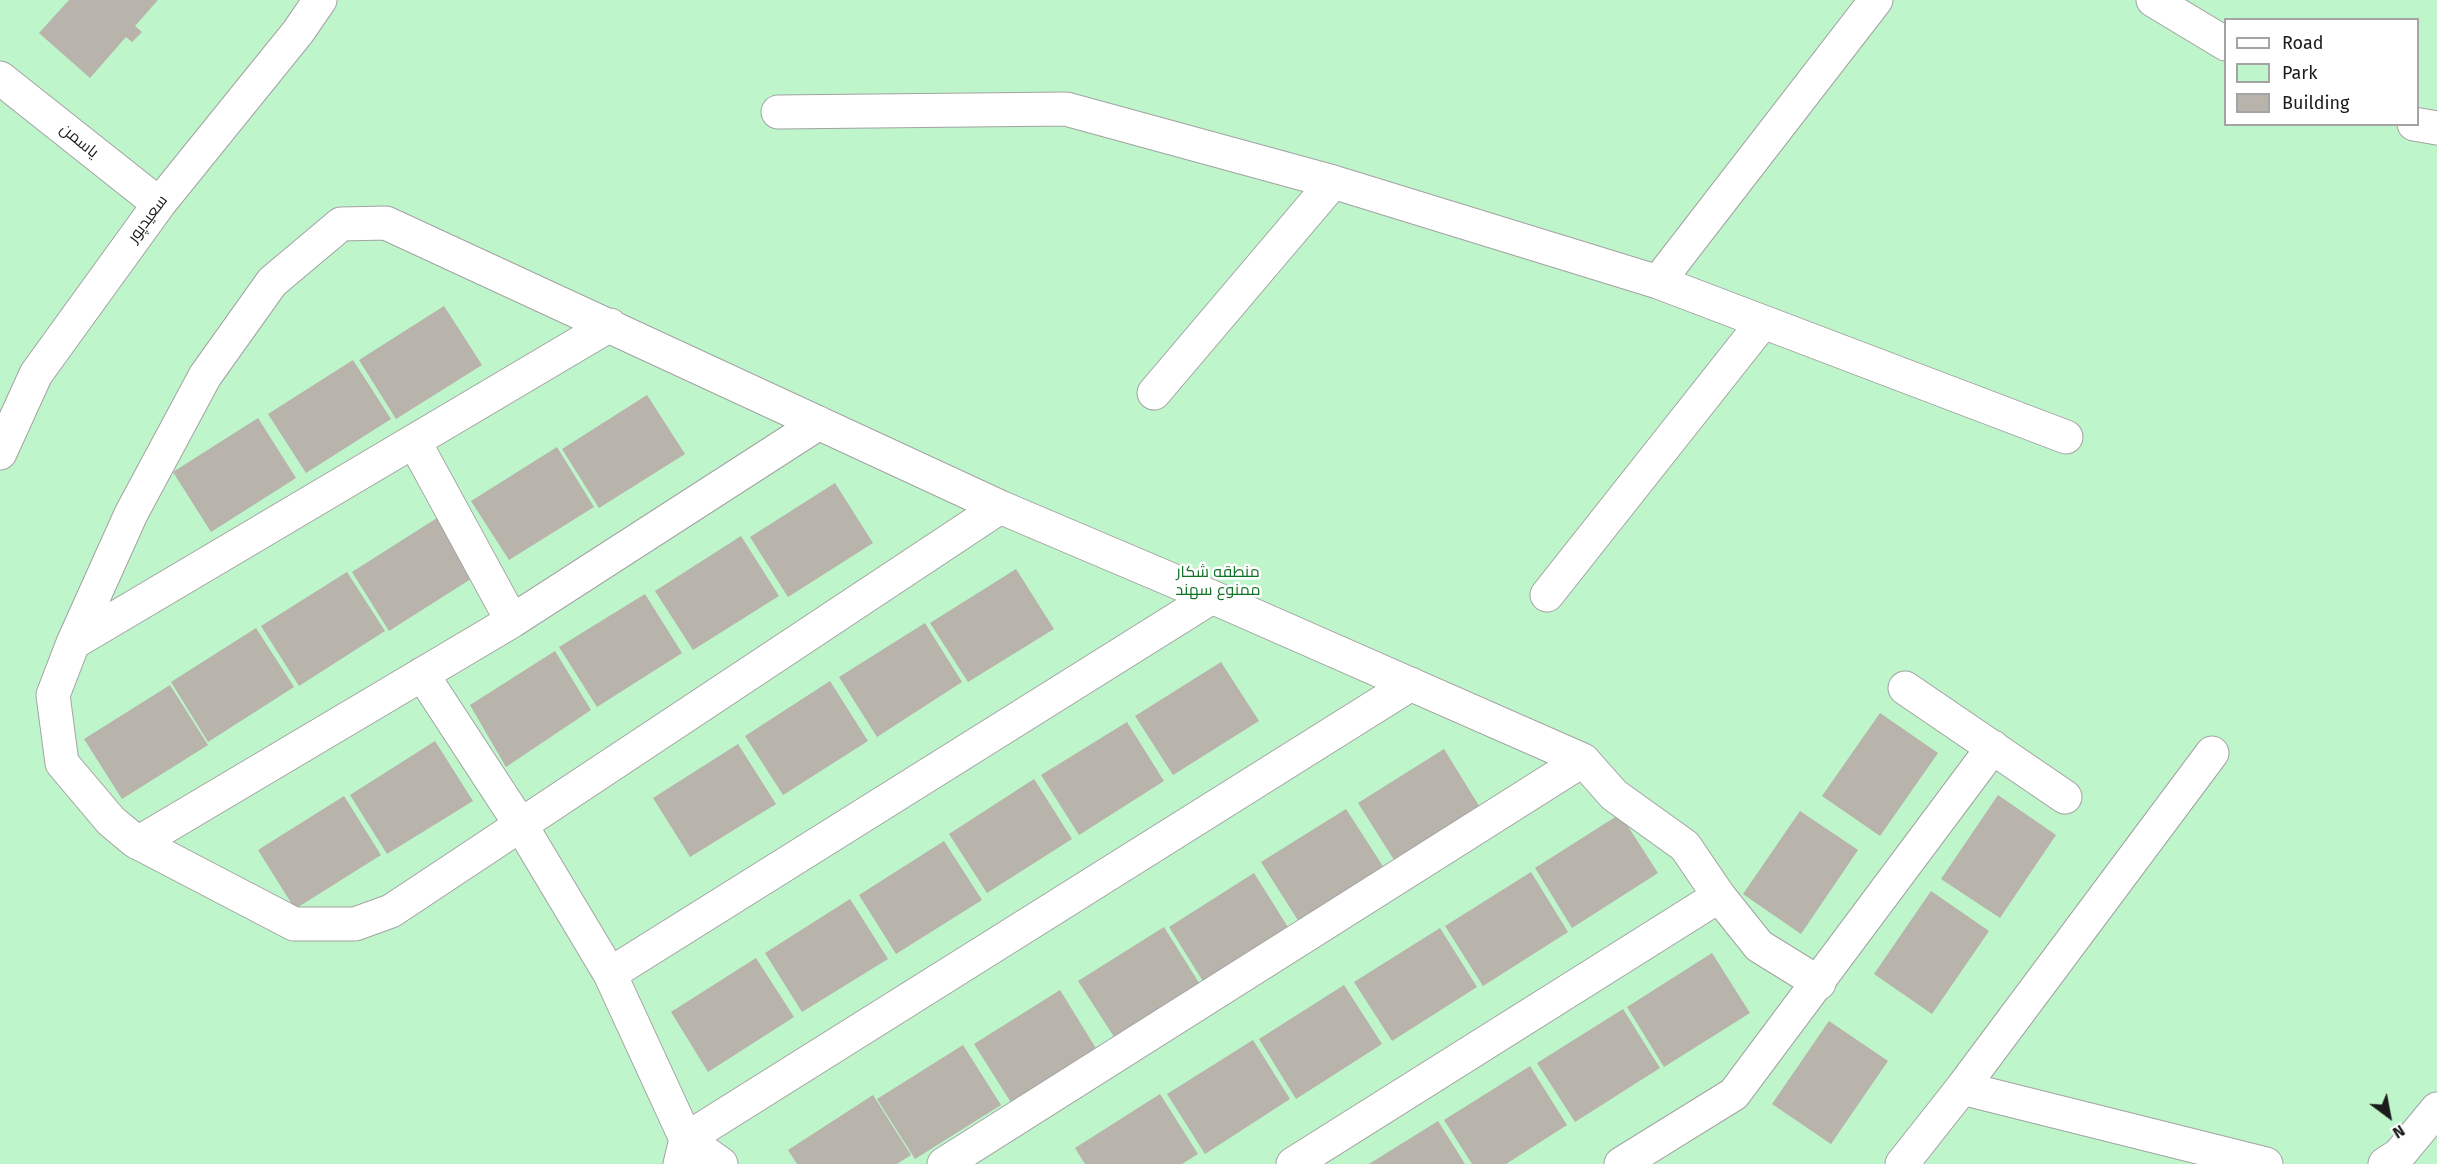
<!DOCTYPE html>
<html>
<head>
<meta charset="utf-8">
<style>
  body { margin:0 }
  #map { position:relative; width:2437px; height:1164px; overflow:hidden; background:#eceae1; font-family:"Fira Sans",sans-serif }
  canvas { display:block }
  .legend { position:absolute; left:2224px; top:18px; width:195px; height:108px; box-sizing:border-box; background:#fff; border:2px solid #a4a4a4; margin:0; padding:8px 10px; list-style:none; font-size:18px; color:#1b1b1b }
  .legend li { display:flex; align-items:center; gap:12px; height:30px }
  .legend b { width:30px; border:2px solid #a4a4a4 }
  .north { position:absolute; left:2359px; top:1086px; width:60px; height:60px; -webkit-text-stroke:4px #fff; paint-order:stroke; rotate:148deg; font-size:16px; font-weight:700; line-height:24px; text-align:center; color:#1b1b1b }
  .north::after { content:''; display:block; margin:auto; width:21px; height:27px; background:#1b1b1b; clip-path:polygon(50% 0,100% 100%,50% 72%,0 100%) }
</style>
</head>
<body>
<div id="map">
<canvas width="2437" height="1164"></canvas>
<ul class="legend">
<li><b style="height:8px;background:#fff"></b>Road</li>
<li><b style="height:16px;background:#bff5cb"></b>Park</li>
<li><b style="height:16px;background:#b8b3ab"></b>Building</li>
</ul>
<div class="north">N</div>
</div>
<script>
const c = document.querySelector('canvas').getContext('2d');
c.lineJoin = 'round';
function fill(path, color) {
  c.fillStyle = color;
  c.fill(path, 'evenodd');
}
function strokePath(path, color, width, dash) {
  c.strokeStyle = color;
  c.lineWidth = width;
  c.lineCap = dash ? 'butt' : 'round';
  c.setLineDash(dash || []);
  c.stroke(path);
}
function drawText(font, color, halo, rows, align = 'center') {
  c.font = font + ' "Fira Sans",Cairo,sans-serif';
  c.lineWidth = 5;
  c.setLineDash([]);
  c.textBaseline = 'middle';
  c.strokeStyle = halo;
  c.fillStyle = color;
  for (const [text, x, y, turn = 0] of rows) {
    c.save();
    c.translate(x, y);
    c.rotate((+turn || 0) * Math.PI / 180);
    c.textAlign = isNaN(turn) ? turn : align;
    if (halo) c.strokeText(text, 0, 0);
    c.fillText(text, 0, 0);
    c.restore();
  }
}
fill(new Path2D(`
  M0 0H2437V1164H0ZM2226 20H2418V124H2226Z`), '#bff5cb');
fill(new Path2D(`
  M69 0H158L135 26 142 32 132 42 126 37 90 78 39 33Z
  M444 306 482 365 396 419 359 360Z
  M353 360 391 419 306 473 268 414Z
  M647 395 685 454 599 508 562 449Z
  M258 418 296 478 211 532 173 472Z
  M557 447 594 507 509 560 471 501Z
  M835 483 873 543 788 597 750 537Z
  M437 518 474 577 389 631 352 572Z
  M741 536 779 596 693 650 655 591Z
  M1016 569 1054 629 968 682 930 623Z
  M347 572 385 631 299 686 261 626Z
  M645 594 682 653 597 707 559 647Z
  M925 623 962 682 877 737 839 677Z
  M256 628 294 687 208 742 171 682Z
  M555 651 591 710 506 767 470 705Z
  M1221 662 1259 721 1173 775 1135 716Z
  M830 681 868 741 783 795 745 736Z
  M170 685 208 745 122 799 84 739Z
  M1880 713 1938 753 1880 836 1822 796Z
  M1127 722 1164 781 1079 835 1041 775Z
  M435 741 473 801 387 854 350 795Z
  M738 744 776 804 690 857 653 798Z
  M1444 749 1481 809 1396 863 1358 803Z
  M1034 779 1072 839 987 893 949 834Z
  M1998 795 2056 835 2000 918 1941 879Z
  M344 796 381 855 295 909 258 850Z
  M1346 809 1384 868 1299 922 1261 862Z
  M1800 811 1858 850 1801 934 1743 894Z
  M1620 814 1658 873 1572 928 1535 868Z
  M944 841 982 900 896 954 859 895Z
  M1531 872 1568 932 1483 986 1445 926Z
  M1254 873 1291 932 1206 986 1169 927Z
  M1931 891 1989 931 1932 1014 1874 974Z
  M850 899 888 959 802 1012 765 953Z
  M1164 927 1201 986 1116 1040 1078 981Z
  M1440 928 1477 987 1392 1041 1354 982Z
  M1712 953 1750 1013 1664 1067 1627 1007Z
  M756 958 794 1017 708 1072 671 1012Z
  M1344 985 1382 1044 1296 1099 1259 1039Z
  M1060 990 1097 1050 1012 1104 974 1044Z
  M1623 1009 1660 1068 1575 1122 1537 1063Z
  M1829 1021 1888 1061 1831 1144 1772 1104Z
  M1253 1040 1290 1099 1205 1154 1167 1094Z
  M963 1045 1001 1105 915 1159 877 1099Z
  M1530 1066 1567 1125 1506 1164H1472L1444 1120Z
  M1160 1094 1198 1154 1182 1164H1085L1075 1148Z
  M873 1095 911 1155 897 1164H797L788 1150Z
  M1438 1121 1465 1164H1369Z`), '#b8b3ab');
const minor = new Path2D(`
  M2153 0 2226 44
  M0 78 159 204
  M778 112 1066 109 1333 182 1658 282 2066 437
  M2414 124 2437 128
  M1658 282 1876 0
  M1154 393 1333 182
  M414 441 512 621
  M0 453 36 374 159 204 298 32 320 0
  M1000 507 391 911 355 924H294L135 841 111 821 62 763 53 695 73 643 131 514 205 376 272 282 341 224 386 223 1000 507 1212 597 1583 760 1614 795 1685 846 1719 896 1759 946 1819 983
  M1547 595 1763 322
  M73 643 610 325
  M422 674 522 827 610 974 686 1139 721 1164
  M1905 688 2065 797
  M138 843 512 621 819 423
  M610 974 1212 597
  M1962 1088 2266 1164
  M680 1164 686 1139 1411 684
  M944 1164 1583 760
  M1293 1164 1719 896
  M1621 1164 1734 1094 1993 747
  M1902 1164 1962 1088 2212 753
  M2385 1164 2399 1155 2437 1109`);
strokePath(minor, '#a2a2a2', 35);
strokePath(minor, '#fff', 33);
drawText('16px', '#1b1b1b', '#fff', [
  ["یاسمن",79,141,39],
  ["سعیدپور",148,219,-53]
]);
drawText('16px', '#117127', '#fff', [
  ["منطقه شکار",1218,573],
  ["ممنوع سهند",1218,591]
]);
</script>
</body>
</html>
